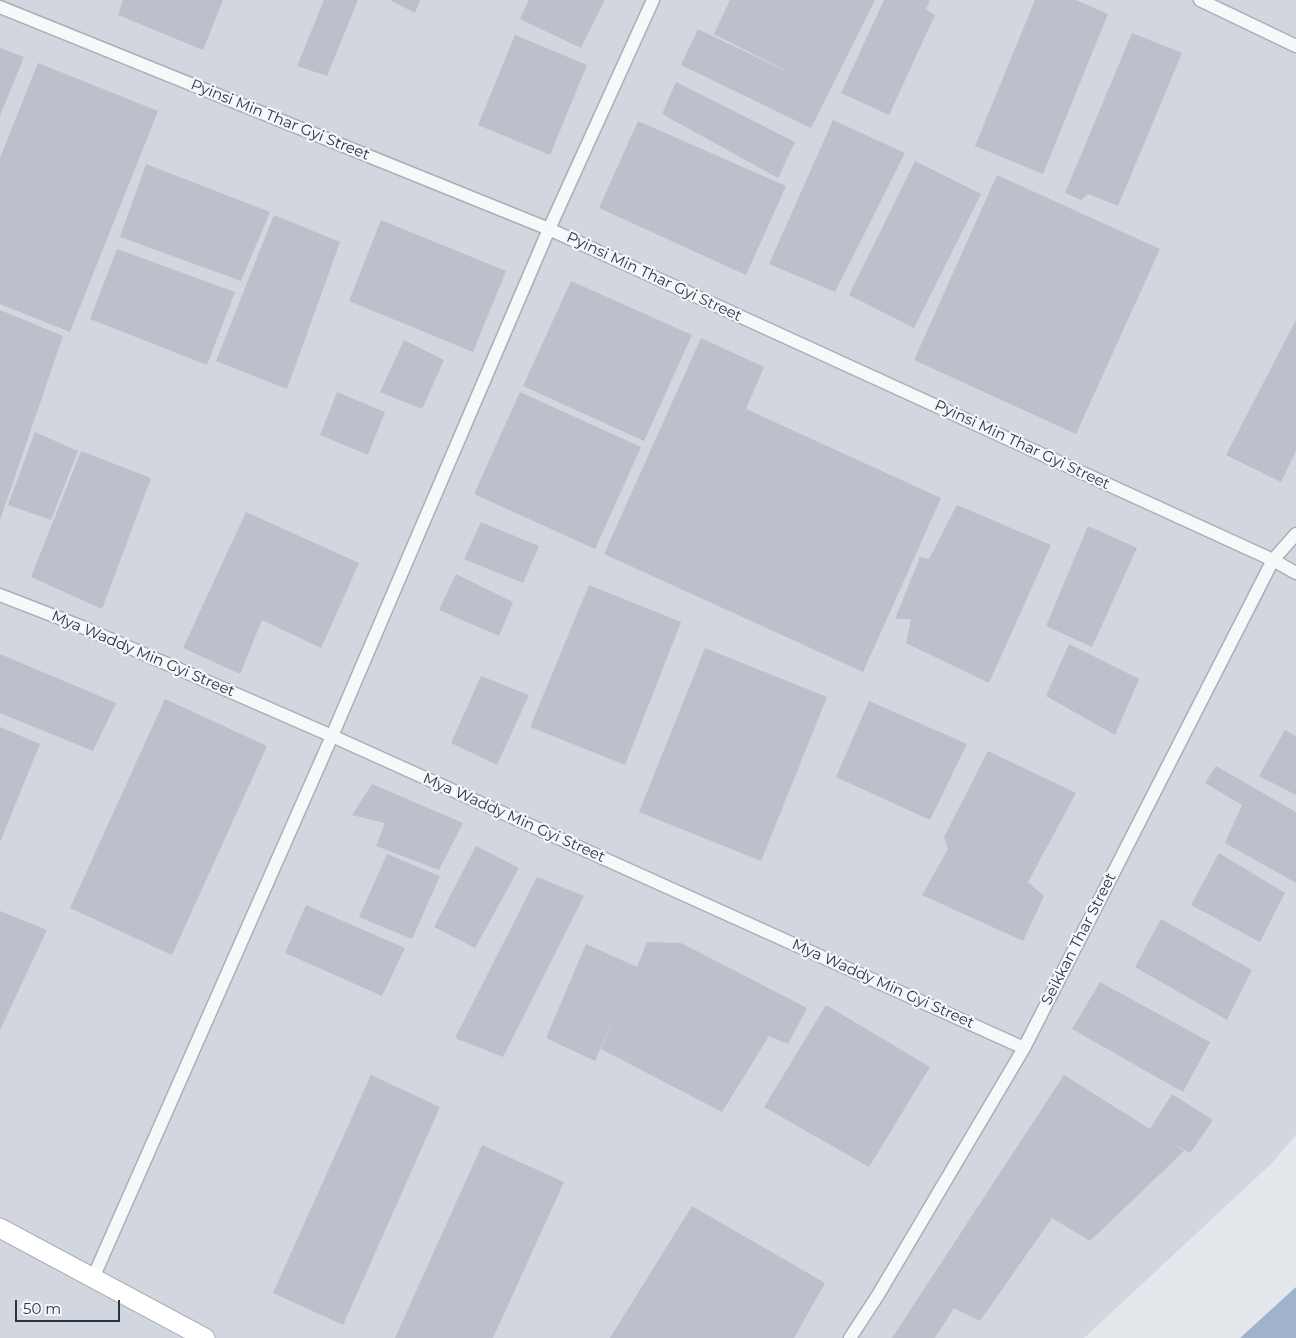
<!DOCTYPE html>
<html>
<head>
<meta charset="utf-8">
<style>
  body { margin:0 }
  #map { position:relative; width:1296px; height:1338px; overflow:hidden; background:#e4e7ec; font-family:Montserrat,sans-serif }
  canvas { display:block }
  .scale { position:absolute; left:15px; top:1300px; width:105px; height:22px; box-sizing:border-box; border:2px solid #2b3445; border-top:0; padding-left:6px; font-size:15px; line-height:18px; white-space:nowrap; color:#2b3445; -webkit-text-stroke:4px #f4f6f9; paint-order:stroke }
</style>
</head>
<body>
<div id="map">
<canvas width="1296" height="1338"></canvas>
<div class="scale">50 m</div>
</div>
<script>
const c = document.querySelector('canvas').getContext('2d');
c.lineJoin = 'round';
function fill(path, color) {
  c.fillStyle = color;
  c.fill(path, 'evenodd');
}
function strokePath(path, color, width, dash) {
  c.strokeStyle = color;
  c.lineWidth = width;
  c.lineCap = dash ? 'butt' : 'round';
  c.setLineDash(dash || []);
  c.stroke(path);
}
function drawText(font, color, halo, rows, align = 'center') {
  c.font = font + ' Montserrat,sans-serif';
  c.lineWidth = 4.5;
  c.setLineDash([]);
  c.textBaseline = 'middle';
  c.strokeStyle = halo;
  c.fillStyle = color;
  for (const [text, x, y, turn = 0] of rows) {
    c.save();
    c.translate(x, y);
    c.rotate((+turn || 0) * Math.PI / 180);
    c.textAlign = isNaN(turn) ? turn : align;
    if (halo) c.strokeText(text, 0, 0);
    c.fillText(text, 0, 0);
    c.restore();
  }
}
fill(new Path2D(`
  M0 0H1296V1135L1272 1163 1084 1338H0Z`), '#d2d6de');
fill(new Path2D(`
  M1296 1287V1338H1240Z`), '#9fb4cc');
fill(new Path2D(`
  M123 0H223L203 50 118 15Z
  M324 0H358L327 76 297 66Z
  M390 0H420L415 13Z
  M529 0H605L581 48 520 19Z
  M730 0H875L811 128 681 65 698 29 800 78 714 34Z
  M884 0H930L926 9 935 15 889 115 841 93Z
  M1035 0H1076L1108 14 1043 174 975 146Z
  M1132 33 1182 53 1118 206 1088 194 1081 200 1065 193Z
  M515 35 587 65 550 155 478 125Z
  M0 48 24 57 0 116Z
  M38 63 158 111 70 332 0 304V158Z
  M676 82 795 142 778 178 662 114Z
  M833 120 905 153 835 292 769 264Z
  M638 121 786 186 746 275 599 208Z
  M915 161 981 194 914 328 849 295Z
  M146 164 270 212 241 281 120 237Z
  M997 175 1160 249 1076 434 914 360Z
  M274 215 340 242 287 389 216 361Z
  M381 220 506 271 473 352 349 301Z
  M117 249 235 292 207 365 90 319Z
  M571 281 692 335 644 441 523 386Z
  M0 310 63 336 0 520Z
  M1296 320V451L1281 482 1226 455Z
  M701 338 764 367 746 409 941 498 863 672 604 554Z
  M404 340 444 360 422 409 380 392Z
  M337 392 385 412 368 455 320 435Z
  M520 392 641 447 595 549 474 494Z
  M35 432 78 451 51 520 8 505Z
  M81 451 151 478 102 609 31 577Z
  M957 505 1051 545 989 683 906 643 911 619H895L920 557 929 559Z
  M246 512 359 563 321 648 262 620 240 674 183 648Z
  M481 522 539 546 523 583 464 559Z
  M1088 526 1137 548 1092 647 1046 626Z
  M456 574 513 602 499 636 439 610Z
  M589 585 681 622 625 765 530 727Z
  M1069 644 1139 679 1115 735 1046 696Z
  M705 648 827 697 761 861 639 812Z
  M0 654 116 703 93 751 0 713Z
  M481 676 529 695 497 765 451 743Z
  M165 699 267 746 172 955 70 908Z
  M869 701 967 744 930 820 836 777Z
  M0 727 40 744 0 842Z
  M1285 730 1296 736V795L1259 776Z
  M988 751 1076 793 1028 882 1044 896 1023 941 922 895 948 849 944 837Z
  M1216 766 1296 812V883L1225 843 1242 805 1205 783Z
  M372 784 463 823 439 870 376 846 385 823 352 815Z
  M476 846 519 868 475 948 434 927Z
  M1219 853 1285 893 1260 942 1191 905Z
  M387 854 440 876 412 939 359 917Z
  M537 877 584 896 503 1057 455 1038Z
  M306 905 405 948 382 996 285 953Z
  M0 911 47 930 0 1030Z
  M1161 919 1252 970 1227 1020 1135 967Z
  M647 942 681 943 807 1008 788 1044 769 1036 722 1112 601 1049 619 1007 595 1061 546 1038 586 944 637 967Z
  M1100 982 1210 1042 1183 1092 1072 1029Z
  M826 1005 930 1067 869 1167 764 1107Z
  M371 1075 440 1107 343 1325 273 1293Z
  M1064 1075 1150 1129 1172 1094 1213 1120 1190 1153 1174 1144 1184 1151 1090 1241 1052 1218 980 1321 954 1308 935 1338H892Z
  M482 1145 564 1182 493 1338H395Z
  M692 1206 825 1283 794 1338H610Z`), '#bbc0ca');
const street = new Path2D(`
  M1200 0 1296 46
  M0 7 549 229 1273 560 1296 573
  M0 595 80 626 332 736 1024 1048
  M93 1278 332 736 549 229 653 0
  M850 1338 878 1295 1024 1048 1273 560 1296 534`);
const secondary = new Path2D(`
  M0 1228 205 1338`);
strokePath(street, '#a9aeb7', 15);
strokePath(secondary, '#a9aeb7', 21);
strokePath(street, '#f7f8fa', 12);
strokePath(secondary, '#fff', 19);
drawText('15px', '#2b3445', '#f4f6f9', [
  ["Pyinsi Min Thar Gyi Street",280,120,22],
  ["Pyinsi Min Thar Gyi Street",654,277,25],
  ["Pyinsi Min Thar Gyi Street",1022,445,25],
  ["Mya Waddy Min Gyi Street",143,654,23],
  ["Mya Waddy Min Gyi Street",514,818,24],
  ["Seikkan Thar Street",1079,939,-63],
  ["Mya Waddy Min Gyi Street",883,984,24]
]);
</script>
</body>
</html>
